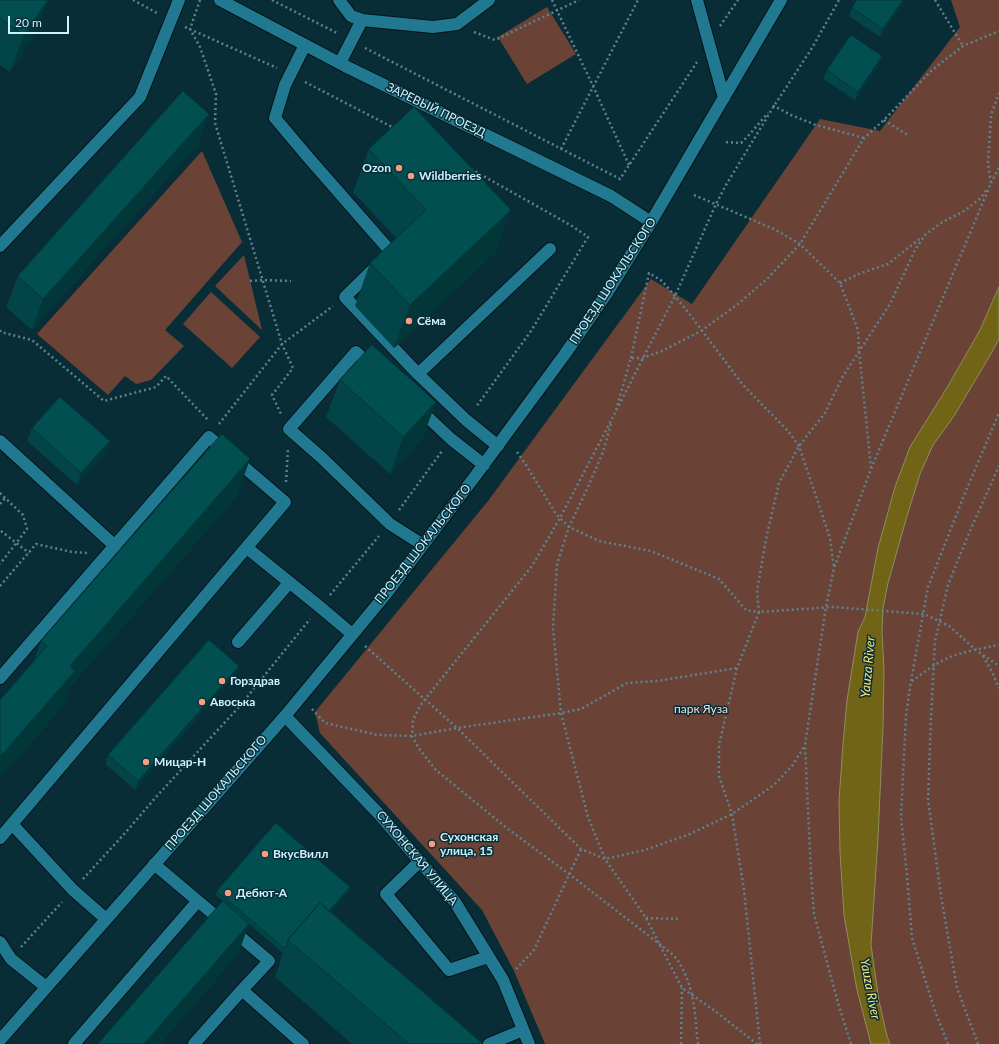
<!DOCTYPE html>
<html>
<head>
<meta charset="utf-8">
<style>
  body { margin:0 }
  #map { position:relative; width:999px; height:1044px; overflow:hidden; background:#092d37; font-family:Lato,sans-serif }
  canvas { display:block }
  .scale { position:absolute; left:8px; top:16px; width:61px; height:18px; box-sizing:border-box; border:2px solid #cbf2ff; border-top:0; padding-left:5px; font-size:12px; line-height:14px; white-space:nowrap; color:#cbf2ff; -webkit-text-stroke:3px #092d37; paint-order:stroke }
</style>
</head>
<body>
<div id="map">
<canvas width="999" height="1044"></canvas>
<div class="scale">20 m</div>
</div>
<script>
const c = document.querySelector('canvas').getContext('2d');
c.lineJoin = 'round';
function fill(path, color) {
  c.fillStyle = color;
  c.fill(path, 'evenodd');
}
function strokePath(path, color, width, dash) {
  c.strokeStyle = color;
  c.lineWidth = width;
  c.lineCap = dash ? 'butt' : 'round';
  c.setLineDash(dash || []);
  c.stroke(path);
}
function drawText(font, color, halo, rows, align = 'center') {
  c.font = font + ' Lato,sans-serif';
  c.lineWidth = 3;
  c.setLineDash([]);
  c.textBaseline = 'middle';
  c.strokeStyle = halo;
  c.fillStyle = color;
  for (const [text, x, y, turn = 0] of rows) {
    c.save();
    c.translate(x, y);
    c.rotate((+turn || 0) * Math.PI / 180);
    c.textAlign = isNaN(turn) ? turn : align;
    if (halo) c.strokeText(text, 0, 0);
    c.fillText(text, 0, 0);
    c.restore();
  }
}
fill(new Path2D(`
  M951 0H999V1044H545L514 971 482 910 320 733 315 712 488 501 651 279 692 304 820 119 880 131 960 27Z
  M547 7 576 54 527 84 498 37Z
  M202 151 242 242 165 330 184 346 151 380 136 384 125 376 108 395 37 334Z
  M244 255 262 330 215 286Z
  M211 292 260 337 232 368 183 324Z`), '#6a4336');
const water = new Path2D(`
  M999 287V339L992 352 954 416 933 445 920 474 907 516 888 583 883 608 882 632 884 670 883 727 878 838 871 945 879 1001 887 1036 890 1044H871L857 990 844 915 840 852 839 801 843 744 847 700 858 632 865 617 878 548 895 487 910 447 948 386 980 330Z`);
fill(water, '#726416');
strokePath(water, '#8d8f5c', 1);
const minor = new Path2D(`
  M220 0 345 66 611 196 651 222
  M339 0 351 16 362 20 433 27 457 24 489 0
  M697 0 724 98
  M305 45 285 85 275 118 307 156 391 252 345 297 418 374 466 420 498 446
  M340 63 362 20
  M0 246 140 97 179 0
  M373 368 356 352 289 429 322 458 390 524 423 545
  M418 374 550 249
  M418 408 451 439 484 465
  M0 441 115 546
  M247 548 320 607 352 634
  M238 642 289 583
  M0 678 209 437 285 502 0 838
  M285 716 378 813 455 902 503 980 529 1044
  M12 824 73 890 106 919
  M420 861 386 894 449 970 488 957
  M154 864 269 961 242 990
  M0 942 11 959 46 987
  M0 1040 285 716 386 594 476 475 565 354 607 293 651 222 781 0
  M74 1044 197 902
  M194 1044 242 990 303 1044
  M489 1044 523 1030`);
strokePath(minor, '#051317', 14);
strokePath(new Path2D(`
  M133 0 157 13
  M200 0 190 29 200 47 216 94 215 123 282 344 293 368 272 395 281 414
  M272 0 337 33
  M552 0 593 86 629 165
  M935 0 963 46
  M720 26 738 0
  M185 27 277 68
  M474 32 495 40 579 0
  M365 48 620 179 697 62
  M305 82 394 128
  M773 107 774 106 791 115 816 125 864 138
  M884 120 909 136
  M726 142 741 143 749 135 768 113
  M561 149 638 0
  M471 169 572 226 588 237 531 331 476 407
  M991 183 999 168
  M694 195 774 229 800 244 840 283 858 330 859 350 871 468
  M250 281 263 280 291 281
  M840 283 861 273 888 264 922 237
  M0 330 1 332 32 340 104 401 156 387 166 376 208 420
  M631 358 649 273 662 281 675 296 691 316 743 385 788 431 799 446 830 538 834 568
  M616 410 631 358H643L662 351 701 331 738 304 767 279 800 244 864 138 884 120 932 70 963 46 999 31
  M219 424 282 344 333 306
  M611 424 603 452 588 487 569 527 557 564 553 628 561 713 588 817 605 859 645 850 690 834 732 814 774 785 792 766 805 745
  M517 452 526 465 556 514 569 527 599 541 651 551 719 579 746 610 759 612 757 591 766 539 779 483 799 446 825 413 843 376 890 304 915 250 925 235 941 223 964 211 981 198 987 189
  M286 482 288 449
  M0 493 23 515 27 529 0 564
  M0 504 5 498
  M399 510 442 451
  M1 531 29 553
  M0 586 36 544 72 552 88 553
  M330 595 379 536
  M365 646 457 728 581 849 605 859 646 918 682 988 715 1011 757 1044
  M983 656 992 672 999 688
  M912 681C925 672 938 661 953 656 967 651 983 648 999 645
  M312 709 325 723 378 735 412 736 457 728 561 713 581 709 627 683 657 681 737 668
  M83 879 126 832 156 797 239 707 310 619
  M646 918 681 919
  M21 947 62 902
  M516 969 534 950 581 849
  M681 1044 682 988
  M698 1044C695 1017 695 990 681 966 679 961 675 957 671 953L569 874 508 829 436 770 420 750 412 736 413 720 420 706 430 693 532 566 560 518 613 417 643 358 675 296 716 204 726 185 774 106 812 48 839 0
  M760 1044 744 890 732 814 719 776V745L737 668 759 612 833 607 924 614 949 626 976 650 999 666
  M851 1044 838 1003 814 914 811 874 805 745 826 607 834 568 871 469 991 183 988 164 991 115 999 93
  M948 1044 935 1011 912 938 907 875 901 817 906 715 911 681 928 587 965 493 999 413
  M978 1044 957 988 941 896 928 799 931 717 935 641 948 585 969 533 999 466`), '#5e838f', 2.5, [2, 3]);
strokePath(minor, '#207990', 12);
fill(new Path2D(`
  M0 0 36 34 10 72 0 65Z
  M905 0 880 37 849 16 852 8Z
  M882 56 879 65 855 100 823 79 827 70Z
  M209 114 198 144 32 330 6 307 18 276Z
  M369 149 511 210 495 253 394 348 355 306 370 263 396 238 353 192Z
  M340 380 436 402 422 439 390 474 326 417Z
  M32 428 110 441 106 453 77 485 27 441Z
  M237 496 69 688 62 708 34 661 41 641Z
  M239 666 236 674 135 790 105 764 108 755Z
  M217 891H349L331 912 483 1044H352L275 977 283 953 249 924 238 954 160 1044H98L223 901 215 895Z`), '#024447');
fill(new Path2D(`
  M48 0H49L36 34 10 72 24 35Z
  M903 0H905L880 37 883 29Z
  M882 56 879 65 855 100 858 92Z
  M209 114 198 144 32 330 43 299Z
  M511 210 495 253 394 348 410 305Z
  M436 402 422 439 390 474 403 437Z
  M110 441 106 453 77 485 81 473Z
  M250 459 237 496 69 688 62 708 0 779V757L70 666Z
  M239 666 236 674 135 790 138 781Z
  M350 887 349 891 299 949 298 948Z
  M249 924 238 954 160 1044H144Z`), '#013739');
const building = new Path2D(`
  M0 0H48L24 35 0 18Z
  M857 0H903L883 29 852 8Z
  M851 35 882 56 858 92 827 70Z
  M183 91 209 114 43 299 18 276Z
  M414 107 511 210 410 305 370 263 426 210 369 149Z
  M372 345 436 402 403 437 340 380Z
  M60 397 110 441 81 473 32 428Z
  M222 434 250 459 70 666 75 671 0 757V700L47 646 41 641Z
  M209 640 239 666 138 781 108 755Z
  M276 823 350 887 329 911 320 903 288 940 285 949 217 891Z
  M223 901 249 924 144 1044H98Z
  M320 903 483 1044H409L288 940Z`);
fill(building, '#024f52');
strokePath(building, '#013739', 1);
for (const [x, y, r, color] of [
  [399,168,4,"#f39f83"],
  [411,176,4,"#f39f83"],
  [409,321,4,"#f39f83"],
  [222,681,4,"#f39f83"],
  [202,702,4,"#f39f83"],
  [146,762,4,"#f39f83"],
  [432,844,4,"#f39f83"],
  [265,854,4,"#f39f83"],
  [228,893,4,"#f39f83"]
]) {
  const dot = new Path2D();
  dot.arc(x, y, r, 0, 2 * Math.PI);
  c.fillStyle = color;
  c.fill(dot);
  strokePath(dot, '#092d37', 1.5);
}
drawText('12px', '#cbf2ff', '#092d37', [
  ["ЗАРЕВЫЙ ПРОЕЗД",436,110,26],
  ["ПРОЕЗД ШОКАЛЬСКОГО",613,281,-57],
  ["ПРОЕЗД ШОКАЛЬСКОГО",423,544,-52],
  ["ПРОЕЗД ШОКАЛЬСКОГО",216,793,-49],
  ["СУХОНСКАЯ УЛИЦА",417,858,50]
]);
drawText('bold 12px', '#cbf2ff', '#092d37', [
  ["Ozon",391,168,"right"],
  ["Wildberries",419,176],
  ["Сёма",417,321],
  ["Горздрав",230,681],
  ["Авоська",210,702],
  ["Мицар-Н",154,762],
  ["Сухонская",440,837],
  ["улица, 15",440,851],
  ["ВкусВилл",273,854],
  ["Дебют-А",236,893]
], 'left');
drawText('12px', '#f2ddd7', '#092d37', [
  ["парк Яуза",701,709]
]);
drawText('italic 13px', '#f7e47d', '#092d37', [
  ["Yauza River",868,667,-85],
  ["Yauza River",870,989,79]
]);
</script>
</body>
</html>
